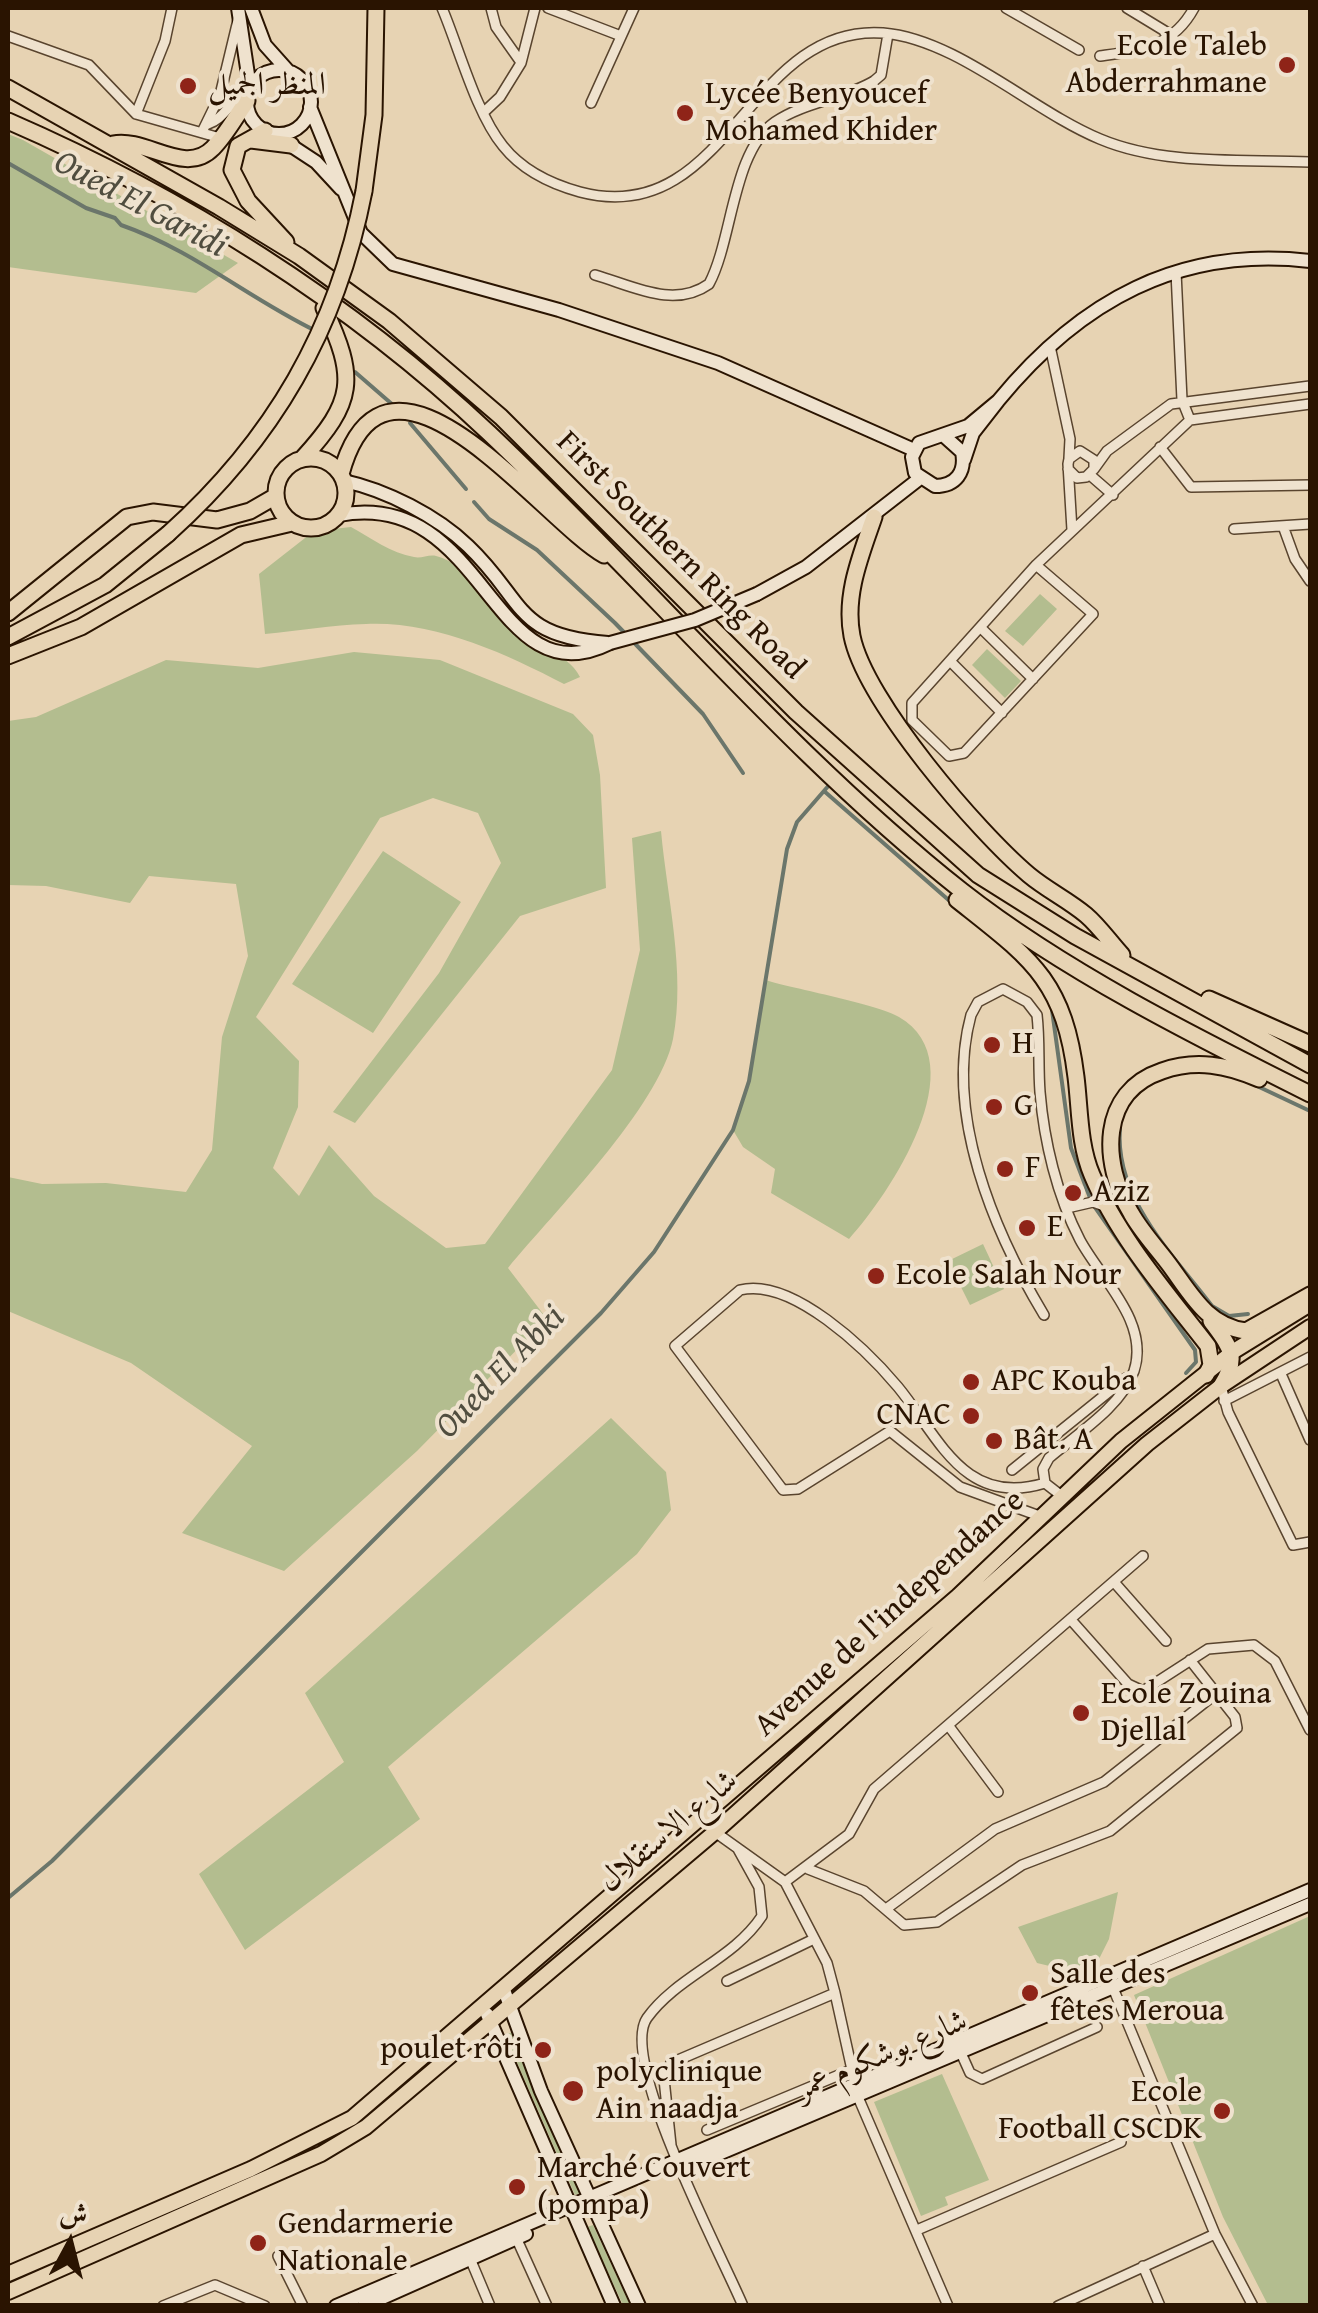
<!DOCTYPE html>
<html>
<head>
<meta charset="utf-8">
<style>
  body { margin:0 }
  #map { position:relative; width:1318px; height:2313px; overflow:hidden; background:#e7d3b3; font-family:"Gentium Book Plus",Amiri,serif }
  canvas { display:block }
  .frame { position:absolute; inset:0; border:10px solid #2a1401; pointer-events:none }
  .north { position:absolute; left:20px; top:2193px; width:100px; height:100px; -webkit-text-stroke:8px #efe2ce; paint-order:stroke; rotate:7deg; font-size:28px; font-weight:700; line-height:40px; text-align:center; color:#2a1401 }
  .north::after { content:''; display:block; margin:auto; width:35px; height:45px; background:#2a1401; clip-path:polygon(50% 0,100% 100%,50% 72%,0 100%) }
</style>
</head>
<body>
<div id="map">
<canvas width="1318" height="2313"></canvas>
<div class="frame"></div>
<div class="north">ش</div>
</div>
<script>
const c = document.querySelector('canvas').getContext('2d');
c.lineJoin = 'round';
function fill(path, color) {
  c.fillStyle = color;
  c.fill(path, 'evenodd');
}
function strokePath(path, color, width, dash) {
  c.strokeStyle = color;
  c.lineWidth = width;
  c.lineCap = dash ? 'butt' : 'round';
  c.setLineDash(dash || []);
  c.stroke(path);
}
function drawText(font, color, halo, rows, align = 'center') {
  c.font = font + ' "Gentium Book Plus",Amiri,serif';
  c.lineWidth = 8;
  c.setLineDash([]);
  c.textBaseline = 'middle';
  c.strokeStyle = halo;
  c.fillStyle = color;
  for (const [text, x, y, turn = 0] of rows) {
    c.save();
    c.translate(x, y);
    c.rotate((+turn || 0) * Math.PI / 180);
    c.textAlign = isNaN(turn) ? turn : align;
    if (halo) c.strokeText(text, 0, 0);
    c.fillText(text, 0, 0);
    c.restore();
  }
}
fill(new Path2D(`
  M8 134 23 140 238 263 196 293 8 267Z
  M351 527C371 538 391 553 414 557 421 559 429 554 436 556 468 563 484 605 507 625 530 645 567 651 580 677L564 684C504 653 435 621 366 624 332 625 298 631 265 634L259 574 314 531Z
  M1040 594 1057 609 1023 646 1005 631Z
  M987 649 1021 681 1005 698 972 665Z
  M354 652 440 660 573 714 593 735 600 775 606 888 520 916 355 1123 333 1112 439 973 501 863 478 813 433 798 380 818 256 1017 299 1061 298 1107 273 1168 299 1196 329 1145 374 1196 446 1248 485 1244 612 1070 640 950 632 838 661 831C667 897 686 973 673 1039 659 1107 554 1212 508 1268L547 1319 417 1451 284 1571 182 1533 252 1446 131 1363 8 1311V1177L42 1184 106 1183 186 1192 212 1150 222 1037 248 956 236 884 149 876 130 903 46 886 8 885V721L36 717 166 660 258 668Z
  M383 851 461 902 373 1033 292 984Z
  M765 980C795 989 877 1004 899 1017 978 1063 889 1195 849 1239L771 1193 775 1169 743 1147 733 1130 749 1081Z
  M983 1244 1004 1289 970 1305 948 1261Z
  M611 1418 666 1472 671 1510 637 1554 388 1767 420 1819 245 1950 199 1874 344 1762 305 1693Z
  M1118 1892 1109 1939 1094 1969 1083 1974 1037 1963 1018 1927Z
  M1310 1916V2305H1268L1223 2217 1134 1995Z
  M512 2032 582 2192 575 2195 505 2035Z
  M942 2074 989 2180 945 2197 948 2205 921 2216 874 2102Z
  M593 2225 630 2305H623L587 2227Z`), '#b3bd8f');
strokePath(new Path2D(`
  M8 163 86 208 115 218 121 225C193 250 248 298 316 331
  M355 372 393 405
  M410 423 466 489
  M474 502 489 519 537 550 615 623 703 714 743 773
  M824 791 952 903
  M1052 1010 1071 1148 1092 1203 1195 1350 1196 1362 1186 1373
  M1257 1086 1310 1111
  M1120 1128C1114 1198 1174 1256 1212 1306L1229 1316 1248 1314
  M8 1898 52 1861 601 1313 654 1252 733 1130 749 1081 787 849 797 822 830 784`), '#6b766b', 4);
const street = new Path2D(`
  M442 8C459 48 476 113 503 146 522 170 551 184 580 192 728 231 747 23 883 33 957 39 1032 111 1100 139 1164 166 1243 159 1310 162
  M491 8 496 27 520 61
  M548 8 621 36
  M1006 8 1079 50
  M1127 8 1173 36
  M8 36 89 65 136 114 220 138
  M1100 56C1141 50 1173 47 1194 8
  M591 103 634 8
  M484 112 500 97 521 63 535 8
  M136 114 165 41 172 8
  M208 124C226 118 229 100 248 94
  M202 132 220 95 239 16
  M1176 272 1182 400 1190 420
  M595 275C633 286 674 309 709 284 733 239 732 152 775 122 804 102 844 99 874 81L881 75 888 34
  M1050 346 1070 439 1069 458
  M1160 447 1191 487 1310 485
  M1068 469 1077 478 1086 477 1094 469V460L1080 451 1069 459 1068 464 1072 530
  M1094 469 1107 451 1171 404 1310 386
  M1090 475 1113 495
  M1283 526 1295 559 1310 581
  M1234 529 1310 524
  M1036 565 1093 614 964 753 949 756 912 720V703L1036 565 1190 420 1310 404
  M981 628 1033 679
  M951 662 1002 713
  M1067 1208 1093 1202 1107 1207
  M1044 1315C994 1232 944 1114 971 1015L978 1002 1003 989 1027 1002 1037 1015C1040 1041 1038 1066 1040 1092 1044 1141 1057 1196 1080 1240 1101 1279 1150 1322 1134 1371 1121 1407 1077 1434 1049 1458L1043 1469 1045 1483 1063 1497
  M1281 1374 1310 1440
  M1221 1386 1228 1412 1293 1545 1310 1542
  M1224 1401 1310 1357
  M1012 1470 1126 1378
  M1042 1517 960 1487 890 1431 798 1489 783 1490 675 1346 740 1290C792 1277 867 1350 898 1387 939 1437 964 1508 1045 1483
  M1114 1582 1166 1641
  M1072 1621 1128 1684 1143 1691 1208 1649 1254 1645 1275 1661 1310 1730
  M998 1792 948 1725 1143 1556
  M715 1832 785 1882 827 1963 835 1993
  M738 1849 759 1887 762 1916C733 1960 677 1976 647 2018 618 2060 722 2256 743 2306
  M808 1869 864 1891 904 1925 937 1922 1022 1865 1110 1831 1237 1728 1235 1717 1190 1660
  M785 1882 849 1834 874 1789 948 1725
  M886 1909 995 1829 1104 1782 1218 1692
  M727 1981 814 1939
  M1111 1983 1215 2234 1253 2306
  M961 2053 970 2073 982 2079 1097 2027
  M707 2130 851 2070
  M671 2145 664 2079 671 2063 835 1993 858 2097 948 2306
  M917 2230 1121 2142
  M514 2233 547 2306
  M278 2256 303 2306
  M469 2256 490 2306
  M1143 2266 1160 2306
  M163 2306 215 2285 265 2306
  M1058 2306 1215 2234`);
const secondary = new Path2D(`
  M238 8 250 88
  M251 8 265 45 290 73
  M247 102a32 32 0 1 1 64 0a32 32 0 1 1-64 0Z
  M310 107 361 233 393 264 559 310 718 363 914 450
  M284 141 316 162 341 189
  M998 401C1080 301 1179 246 1310 261
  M943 435 962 452C966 472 956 486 935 486L915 473 912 457 919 443 968 426 998 401 973 433 964 460
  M344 481C386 490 437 516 468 546 526 601 513 636 608 643
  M339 515C487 487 491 702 610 643
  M757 594 806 567 919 479
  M504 1990 541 2091 639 2306
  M487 2014 614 2306
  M702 2161 1310 1904
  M336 2306 1310 1890
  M364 2306 526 2234`);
const primary = new Path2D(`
  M8 2274 251 2169 352 2118 958 1596 1121 1441 1234 1351 1310 1304
  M8 2292 321 2154 366 2127 715 1832 1147 1444 1221 1386 1310 1327`);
const highway = new Path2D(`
  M8 88 219 207 299 256 389 321 501 417 796 712 978 875 1075 936 1310 1065
  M8 121C183 197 349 301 489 433 648 583 790 755 962 891 1064 971 1194 1036 1310 1094
  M265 131 238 146 232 170 248 201 286 242
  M251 140 291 145
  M113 144C146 137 185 177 213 148 226 135 236 116 247 101
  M364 191 374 115 376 8
  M276 493a35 35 0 1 1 70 0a35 35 0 1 1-70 0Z
  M302 459C355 401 357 379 324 308
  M341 474C386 308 542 520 604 555
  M874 517C861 555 844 595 852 636 865 701 978 832 1029 875 1047 890 1068 900 1086 915 1099 926 1110 942 1122 955
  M8 613 127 517 153 512 217 520 250 511 276 496
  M8 637 105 585 168 534
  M8 656 81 627 241 535 292 523
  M957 900C1030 958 1064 979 1076 1077 1080 1109 1079 1145 1092 1175 1118 1237 1167 1293 1208 1346L1211 1365 1206 1375
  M1209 999 1310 1044
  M1259 1079C1227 1065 1196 1059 1162 1071 1099 1092 1101 1163 1131 1213 1141 1231 1156 1247 1168 1263 1190 1292 1206 1326 1246 1331L1310 1295
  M1211 1321C1230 1347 1240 1357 1221 1386`);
strokePath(street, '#59442e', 12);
strokePath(secondary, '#2a1401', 16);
strokePath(primary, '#2a1401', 18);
strokePath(highway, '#2a1401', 19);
strokePath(street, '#efe2ce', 9);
strokePath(secondary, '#efe2ce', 12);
strokePath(primary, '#e7d3b3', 14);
strokePath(highway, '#e7d3b3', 15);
const secondaryBridge = new Path2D(`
  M610 643 695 620 757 594`);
const highwayBridge = new Path2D(`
  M168 534C273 440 337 330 364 191`);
strokePath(secondaryBridge, '#2a1401', 16, []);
strokePath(highwayBridge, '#2a1401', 19, []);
strokePath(secondaryBridge, '#efe2ce', 12);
strokePath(highwayBridge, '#e7d3b3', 15);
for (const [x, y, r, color] of [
  [1287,65,10,"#8f2418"],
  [188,86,10,"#8f2418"],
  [685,113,10,"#8f2418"],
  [992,1045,10,"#8f2418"],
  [994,1107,10,"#8f2418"],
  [1005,1169,10,"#8f2418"],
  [1073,1193,10,"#8f2418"],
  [1027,1228,10,"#8f2418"],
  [876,1276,10,"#8f2418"],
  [971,1382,10,"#8f2418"],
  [971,1416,10,"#8f2418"],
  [994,1441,10,"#8f2418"],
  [1081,1713,10,"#8f2418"],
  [1030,1993,10,"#8f2418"],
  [543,2050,10,"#8f2418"],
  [573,2091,12,"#8f2418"],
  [1222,2111,10,"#8f2418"],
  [517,2187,10,"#8f2418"],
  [258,2243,10,"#8f2418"]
]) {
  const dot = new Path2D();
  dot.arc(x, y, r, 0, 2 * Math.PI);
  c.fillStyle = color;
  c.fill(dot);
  strokePath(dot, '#efe2ce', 4);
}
drawText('32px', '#2a1401', '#efe2ce', [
  ["Ecole Taleb",1267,47,"right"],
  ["Abderrahmane",1267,84,"right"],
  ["المنظر الجميل",208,86],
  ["Lycée Benyoucef",705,95],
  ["Mohamed Khider",705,132],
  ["H",1012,1045],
  ["G",1014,1107],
  ["F",1025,1169],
  ["Aziz",1093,1193],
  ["E",1047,1228],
  ["Ecole Salah Nour",896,1276],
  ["APC Kouba",991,1382],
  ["CNAC",951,1416,"right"],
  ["Bât. A",1014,1441],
  ["Ecole Zouina",1101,1695],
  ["Djellal",1101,1732],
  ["Salle des",1050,1975],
  ["fêtes Meroua",1050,2012],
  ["poulet rôti",523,2050,"right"],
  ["polyclinique",596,2073],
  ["Ain naadja",596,2110],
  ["Ecole",1202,2093,"right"],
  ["Football CSCDK",1202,2130,"right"],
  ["Marché Couvert",537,2169],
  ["(pompa)",537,2206],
  ["Gendarmerie",278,2225],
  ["Nationale",278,2262]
], 'left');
drawText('32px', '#2a1401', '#efe2ce', [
  ["First Southern Ring Road",680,556,45],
  ["Avenue de l'independance",890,1614,-42],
  ["شارع الاستقلال",669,1832,-40],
  ["شارع بوشكوم عمر",882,2056,-23]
]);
drawText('italic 35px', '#504d3f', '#efe2ce', [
  ["Oued El Garidi",140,205,28],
  ["Oued El Abki",501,1373,-46]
]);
</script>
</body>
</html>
